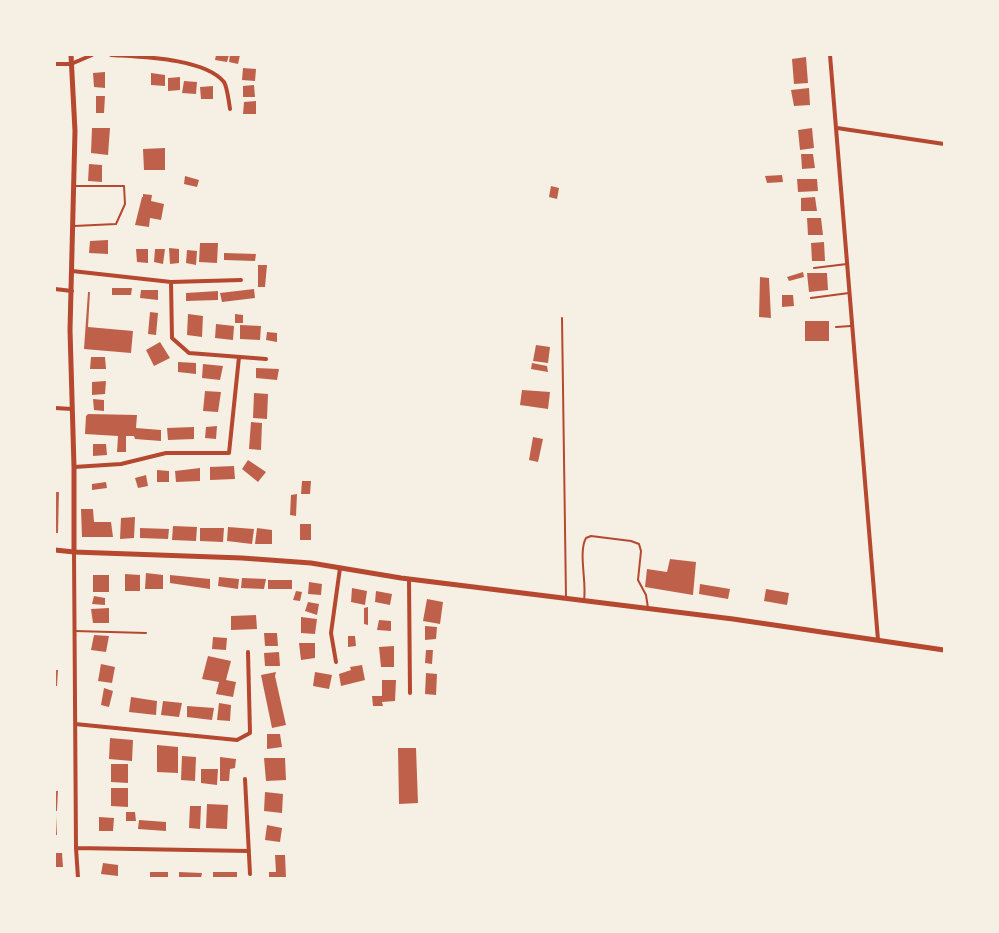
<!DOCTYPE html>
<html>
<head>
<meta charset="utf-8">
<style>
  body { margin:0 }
  #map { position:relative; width:999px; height:933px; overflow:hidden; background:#f6efe4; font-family:"Noto Sans",sans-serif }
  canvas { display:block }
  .frame { position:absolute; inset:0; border:56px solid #f6efe4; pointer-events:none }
</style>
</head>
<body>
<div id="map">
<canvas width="999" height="933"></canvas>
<div class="frame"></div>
</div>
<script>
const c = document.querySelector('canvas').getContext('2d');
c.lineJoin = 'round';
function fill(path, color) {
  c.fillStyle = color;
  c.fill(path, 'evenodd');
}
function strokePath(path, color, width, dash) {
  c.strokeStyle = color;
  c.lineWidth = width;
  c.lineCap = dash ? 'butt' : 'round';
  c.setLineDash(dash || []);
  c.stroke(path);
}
fill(new Path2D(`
  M216 55H229L227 62 215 60Z
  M230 55H240L238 64 229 62Z
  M806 57 808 83 794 84 792 59Z
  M243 68 256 69 255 81 242 80Z
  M105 72V88L94 87 93 73Z
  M151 73 165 75V86L151 85Z
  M180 77V90L168 91V78Z
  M184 81 197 82 196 94 182 93Z
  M254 85 255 97H243V86Z
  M213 86V99H201L200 87Z
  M809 88 810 105 794 106 791 90Z
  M96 96H105L104 113H96Z
  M256 101V114H243L244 102Z
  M92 128H110L108 155 91 153Z
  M812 128 814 148 800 150 798 130Z
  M165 148V170H144L143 149Z
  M801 154H813L815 168 802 169Z
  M89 164 102 165V182L88 181Z
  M782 175 783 182 767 183 765 176Z
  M185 176 199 180 197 187 184 184Z
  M797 179H817L818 191 798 192Z
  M551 186 559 188 557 199 549 197Z
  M143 194 152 195 151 201 164 204 161 220 150 218 149 227 135 225 142 197H143Z
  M815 197 817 211H801V198Z
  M807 218H821L823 235H808Z
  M108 240V254L89 253 90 241Z
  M824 242 825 261H812L811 243Z
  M200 243H218L217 263 199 262Z
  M169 248 179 249V263L170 264Z
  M136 249H148V263L137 262Z
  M155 249H165L163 264 154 262Z
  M187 250 197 251 196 265 186 263Z
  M224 253 256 254 255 261 224 260Z
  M258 265H267L265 287H258Z
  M803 272 804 277 789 281 787 277Z
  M807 273H827L828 290 809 292Z
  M760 277 769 278 771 318 759 317Z
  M112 288H132L131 295H112Z
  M254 289 255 298 222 302 220 293Z
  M141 290H158V300L140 298Z
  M218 291V300L186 301V293Z
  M88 292H90L88 327 133 331 131 353 84 349Z
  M782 295H793L794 306 782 307Z
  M150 312 158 313 156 335 148 334Z
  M188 314 203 316 202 337 187 335Z
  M235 314 243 315V323H235Z
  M805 321H829V341H805Z
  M216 324 234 326 233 340 215 338Z
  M240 325 261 326 260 340 240 339Z
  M267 332 277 333V342L266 340Z
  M160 342 170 358 154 366 146 350Z
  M536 345 550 347 548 363 533 361Z
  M91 357H105L106 369H90Z
  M178 362 196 363V374L178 372Z
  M532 363 547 366 548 372 531 369Z
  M203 364 223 366 220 380 202 378Z
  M256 368 279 369 277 380 256 378Z
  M106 381 105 394 92 395V382Z
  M522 390 550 392 548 409 520 405Z
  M205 391 221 392 218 412 203 411Z
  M254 393 268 394 267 419 253 418Z
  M93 399 104 400V411L94 410Z
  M88 414 137 415 136 428 161 430V441L135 439 134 436H126V452H117L118 436 85 434 86 416Z
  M251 422 262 423 261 450 249 449Z
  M217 426 216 439 205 438 206 427Z
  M194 427V439L168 440 167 428Z
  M533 437 543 439 538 462 529 460Z
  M93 444H106L107 455 93 456Z
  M248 460 266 472 258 482 242 469Z
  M234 466 235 479 210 480V467Z
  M200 468V481L176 482 175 471Z
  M157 470 169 471V482H157Z
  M146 475 148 486 138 488 135 478Z
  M302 481H311L310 494H301Z
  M106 482 107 488 92 490V484Z
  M55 492H59L58 533H55Z
  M297 494 296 516 290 515 291 495Z
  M81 509H93L94 522H111L113 537H82Z
  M135 517 134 538 120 539 121 518Z
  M300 524H311V540H300Z
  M173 526 197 527 196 541 172 540Z
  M228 527 254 529 252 544 227 541Z
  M140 528 169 529 168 539 140 538Z
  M200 528H224L223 542 200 541Z
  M257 528 272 530V544H255Z
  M670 559 696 562 693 595 645 587 647 569 667 572Z
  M146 573 163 575V589H145Z
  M125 574 140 575V591H125Z
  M93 575H109V592H93Z
  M170 575 210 579V589L170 583Z
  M219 577 239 579 238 589 218 586Z
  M242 578 266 579 264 589 241 588Z
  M268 580H292V589H268Z
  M309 582 322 584 321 595 308 594Z
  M700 584 730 589 728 599 699 594Z
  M352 588 367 591 365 605 351 602Z
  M766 589 789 593 787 605 764 601Z
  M296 591 302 592 300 601 293 600Z
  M376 591 392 594 390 605 375 602Z
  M94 596 105 598V605L92 604Z
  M427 599 443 602 440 624 423 621Z
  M308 602 319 604 317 615 305 611Z
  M368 607V625L364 624V608Z
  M109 608V623H93L91 609Z
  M256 615 257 629 231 630V616Z
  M301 617 317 619 315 634 301 633Z
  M379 620 391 621V631L377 630Z
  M425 626 437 627 436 639 425 640Z
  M264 633H277L278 646H265Z
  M94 635 109 636 106 652 91 650Z
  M348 636H355L356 646 348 647Z
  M213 637 227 638 226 650 212 649Z
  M299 643H315V658L301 660Z
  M394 646V667H381L379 647Z
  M426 650H433L432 664 425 663Z
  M279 652 280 666H265L264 653Z
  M208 656 231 661 226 680 236 682 233 697 216 694 219 682 202 679Z
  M101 664 115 667 112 683 98 681Z
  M362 665 365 680 341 686 339 674 351 670 350 667Z
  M55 670H58L57 686H55Z
  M276 672 275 676 286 725 272 728 261 675Z
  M315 672 332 675 329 689 313 686Z
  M426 673 437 674 436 695 425 694Z
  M382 680H396L395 701 382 702 383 706H373L372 696H382Z
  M104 688 113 691 109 707 101 705Z
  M131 697 157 701 156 715 129 712Z
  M163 701 182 703 179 717 161 715Z
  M219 703 231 705 230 721 217 720Z
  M187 706 214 708 212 720 187 717Z
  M267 734H280L282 747 267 749Z
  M110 738 133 740 132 761 109 759Z
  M157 745 178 747V773L157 772Z
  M398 748H416L418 803 399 804Z
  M182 756 196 757 195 781 181 780Z
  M220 757 236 759 235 768 230 769 229 781H220Z
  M264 758H285L286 780 266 781Z
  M111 764H128V783L111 782Z
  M201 769H218L217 785 201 783Z
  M111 788H128V807L111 806Z
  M55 791H58L57 811H55Z
  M265 792 283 794 282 813 264 811Z
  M207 804 228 805 227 829 206 828Z
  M190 806H201L200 829 189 828Z
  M126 812H135L136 821H126Z
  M55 816H56L57 835H55Z
  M99 817 114 818 113 831H99Z
  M139 820 166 822V831L138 829Z
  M267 825 282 828 280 842 265 840Z
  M55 853H62L63 867H55Z
  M275 855H285L286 878H269V872H276Z
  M103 863 118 865V876L101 874Z
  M150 872H168V878H150Z
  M179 872 202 873 201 878H179Z
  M213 872H237V878H213Z`), '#bf614a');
strokePath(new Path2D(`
  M74 226 116 224 125 204 124 186H74
  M814 268 847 264
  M811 298 849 293
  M562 318 566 598
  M836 327 851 326
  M584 600C587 583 578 552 586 538L591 536 631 541 639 544 641 551 638 580 646 595 648 608
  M75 631 146 633`), '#b5482f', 2);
strokePath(new Path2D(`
  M111 55C141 57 204 58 224 82 227 87 229 102 230 109
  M830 55 878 640
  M55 64H71L92 55
  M837 128 944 144
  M72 271 171 282 241 280
  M171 282 172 338 189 353 266 359
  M55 289 72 291
  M55 408 72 409
  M74 467 121 464 166 453H229L239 357
  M74 552 76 848 78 878
  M409 579 410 693
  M336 662 331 633 340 568
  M75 724 237 740 250 733 248 652
  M245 779 250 874
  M76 848 249 851`), '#b5482f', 4);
strokePath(new Path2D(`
  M71 55 75 131 70 330 74 467V552
  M55 550 74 552 242 558 311 563 401 578 733 619 944 650`), '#b5482f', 5);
</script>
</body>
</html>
